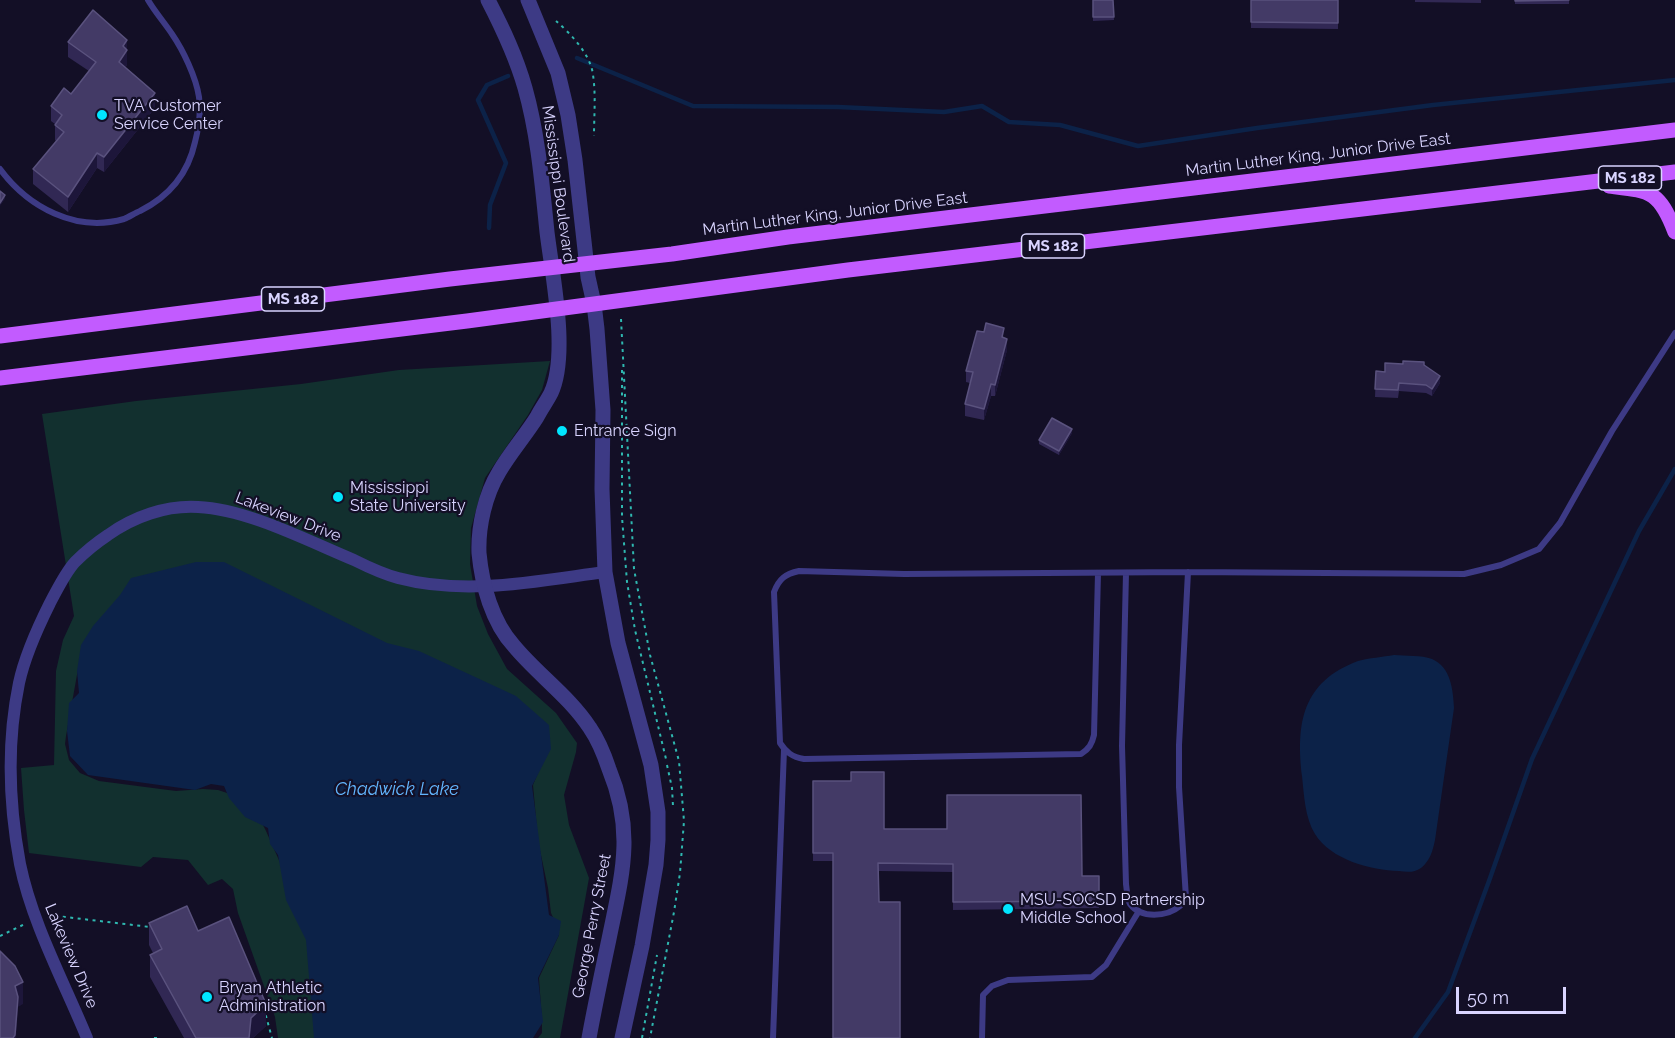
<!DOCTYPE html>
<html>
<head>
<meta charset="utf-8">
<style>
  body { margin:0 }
  #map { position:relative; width:1675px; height:1038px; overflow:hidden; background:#130f26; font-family:Raleway,sans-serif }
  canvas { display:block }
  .scale { position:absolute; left:1456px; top:987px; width:110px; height:27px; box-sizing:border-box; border:3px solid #d9d4ff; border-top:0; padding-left:8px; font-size:18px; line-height:21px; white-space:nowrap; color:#d9d4ff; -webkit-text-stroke:4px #130f26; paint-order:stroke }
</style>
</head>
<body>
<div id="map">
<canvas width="1675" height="1038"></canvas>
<div class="scale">50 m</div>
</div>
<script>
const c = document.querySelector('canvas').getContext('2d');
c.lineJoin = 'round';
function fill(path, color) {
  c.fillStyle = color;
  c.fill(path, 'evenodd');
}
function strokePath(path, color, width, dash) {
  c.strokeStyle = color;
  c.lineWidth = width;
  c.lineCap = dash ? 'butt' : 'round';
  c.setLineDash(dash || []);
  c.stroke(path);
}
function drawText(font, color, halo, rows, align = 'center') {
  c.font = font + ' Raleway,sans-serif';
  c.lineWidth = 4.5;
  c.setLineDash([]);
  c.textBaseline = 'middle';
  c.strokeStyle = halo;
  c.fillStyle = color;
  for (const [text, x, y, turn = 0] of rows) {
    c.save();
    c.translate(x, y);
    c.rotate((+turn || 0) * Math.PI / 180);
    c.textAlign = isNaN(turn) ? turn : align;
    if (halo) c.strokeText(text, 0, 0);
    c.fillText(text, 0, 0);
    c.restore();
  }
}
fill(new Path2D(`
  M550 361 542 390 528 415 485 478 471 528 470 564 477 606 488 634 507 669 556 713 577 743 576 752 564 795 569 825 589 878 560 1038H538L542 1033V1022L539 978 559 935 557 926 551 913 548 888 538 841 533 785 540 768 82 647 66 736 65 744 69 760 80 773 99 781 176 791 203 789 218 790 239 797 256 811 266 831 294 894 311 941 322 1038H278L275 1017 238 913 233 889 222 879 208 885 188 860 153 857 141 867 29 853 24 810 21 768 54 765 56 671 63 640 74 616 42 414 136 401 301 384 399 370Z`), '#12302f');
fill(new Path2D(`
  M196 562H224L387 643 419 651 516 696 549 725 551 749 532 786 549 915 561 921 559 935 538 978 543 1022 533 1038H314L306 940 286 900 278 855 270 844 268 828 245 817 229 798 224 786 211 784 195 790 88 775 70 756 67 731 69 703 79 693 77 671 81 645 93 626 120 595 131 578Z
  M1394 655C1406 656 1421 655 1432 659 1451 667 1453 690 1454 708L1435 840C1433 850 1430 861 1421 868 1414 873 1407 872 1399 871 1371 870 1331 860 1315 834 1305 818 1304 795 1302 776 1296 723 1302 682 1358 661 1369 658 1383 657 1394 655Z`), '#0c2248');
strokePath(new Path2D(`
  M577 58 693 106 838 107 944 112 982 106 1009 122 1060 125 1138 146 1257 128 1433 105 1675 80
  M489 228 490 205 506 163 478 100 487 85 508 76
  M1415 1038 1448 992 1489 881 1532 759 1639 531 1675 469`), '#0c2248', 4.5);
strokePath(new Path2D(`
  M556 21C571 34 591 55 593 75 596 95 594 116 594 136
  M621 319 634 569 650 655 679 761 684 821 680 873 674 912 650 1038
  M622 370V517L627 582 635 630 666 759
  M667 765 672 788 673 806
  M48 918 57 916 150 927
  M0 936 25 924
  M265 1016H266L272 1038
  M154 1038H159
  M642 1038 657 955`), '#2fb8b0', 2, [3, 4.5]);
strokePath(new Path2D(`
  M0 169C28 207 76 233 124 219 129 217 135 213 140 211 170 196 188 174 195 142 199 127 201 112 199 97 196 77 183 50 172 34 164 22 155 12 148 0
  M1098 573 1094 735C1092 744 1089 749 1081 754L804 759C792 757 786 752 780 743L774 592C779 579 785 574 799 571L904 574 1188 572 1464 574 1501 565 1539 549 1560 523 1612 431 1675 333
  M1126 573 1122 746 1126 884C1127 891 1127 898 1130 904 1141 919 1167 917 1180 906 1182 903 1184 900 1186 898L1179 787V745L1188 572
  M773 1038 784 750
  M982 1038 983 995 992 986 1008 980 1092 977 1106 965 1139 911`), '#3d3a85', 6);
strokePath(new Path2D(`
  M87 1038C64 982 32 923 20 864 9 805 7 741 19 683 25 655 37 629 50 603 57 590 65 573 75 562 85 552 96 543 108 535 133 517 166 505 198 507 247 509 308 541 354 560 368 567 383 574 398 578 466 596 537 581 605 572`), '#3d3a85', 12);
strokePath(new Path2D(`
  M488 0C503 29 516 56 525 88 538 134 542 183 547 232 552 274 569 354 551 393 547 401 541 409 537 417 525 436 510 453 499 472 485 495 478 527 479 553 482 585 492 622 514 646 538 675 569 696 590 728 599 741 604 754 609 769 635 832 622 875 609 939 602 972 595 1005 589 1038
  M528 0 558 73 568 115 575 160 588 277 594 304 597 329 603 410 602 489 605 572 618 643 651 765 658 812V840L656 865 642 946 622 1038`), '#3d3a85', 15);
strokePath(new Path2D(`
  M1609 186C1650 191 1659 190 1675 232
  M0 336 450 279 672 254 788 237 1675 130
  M0 378 467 321 848 270 1675 172`), '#c25bff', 15);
fill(new Path2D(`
  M1093 0H1113L1114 20 1093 21Z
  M1251 0H1363H1338V29L1251 28Z
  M1415 0H1481V3L1415 2Z
  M1515 0H1569V4H1515Z
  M68 42 127 65 125 68 155 108 104 172 97 168 68 212 33 184V169L56 141 55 140V124L51 121V106L71 94 89 71 68 57Z
  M1004 338 1007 350 995 396H991L984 420 965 416V404L970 383 966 382V371Z
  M1424 365 1440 383 1432 396 1426 393 1399 391 1398 398 1375 397 1376 371 1385 372Z
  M1072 433 1059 455 1039 444V440Z
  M813 781 884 829 1082 876H1099V908L953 910V872L879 871V902L833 861H813Z
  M149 923 198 931 266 1026 253 1038H184L150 977V955L153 953 149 945Z`), '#312854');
fill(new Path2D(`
  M127 40V65L119 77V62L123 46Z
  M155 93V108L104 172V157Z
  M97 153V168L68 212V197Z
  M5 195V199L0 206V203Z
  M1007 339V350L995 396V385Z
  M1440 376V383L1432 396V389Z
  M991 384V396L984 420V409Z
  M1072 429V433L1059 455V451Z
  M23 982V1004L18 1007 16 1038H13L15 986Z
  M266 1004V1026L253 1038H249L251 1018Z`), '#1d163a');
const building = new Path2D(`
  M1093 0H1113L1114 17H1093Z
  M1251 0H1338V23L1251 22Z
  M1515 0H1569L1515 1Z
  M93 10 127 40 123 46 127 50 119 62 155 93 104 157 97 153 68 197 33 169 64 132 55 125 62 115 51 106 64 88 71 94 96 62 68 42Z
  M0 191 5 195 0 203Z
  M986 323 1004 328 1002 337 1007 339 995 385 991 384 984 409 965 404 973 372 966 371 977 331 984 332Z
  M1403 361 1424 362V365L1440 376 1432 389 1426 385 1399 383 1398 390 1375 389 1376 371 1385 372V363L1403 364Z
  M1052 418 1072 429 1059 451 1039 440Z
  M851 772H884V829H947V795H1081L1082 876H1099V901L953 902V864L878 863 879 902H900V1038H833V853H813V781H851Z
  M187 906 198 931 229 917 266 1004 251 1018 249 1038H196L150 955 162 949 149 923Z
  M0 951 15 966 23 982 15 986 18 997 15 1035 13 1038H0Z`);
fill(building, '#433a66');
strokePath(building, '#5a527e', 1.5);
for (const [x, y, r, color] of [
  [102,115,6,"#00e5ff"],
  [562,431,6,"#00e5ff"],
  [338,497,6,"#00e5ff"],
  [1008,909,6,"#00e5ff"],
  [207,997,6,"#00e5ff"]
]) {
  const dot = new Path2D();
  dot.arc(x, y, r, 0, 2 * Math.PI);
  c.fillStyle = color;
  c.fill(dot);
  strokePath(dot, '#130f26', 2);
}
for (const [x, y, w] of [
  [1630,178,63],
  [1053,246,63],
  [293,299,63]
]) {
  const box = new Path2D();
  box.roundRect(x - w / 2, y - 12, w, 24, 4.5);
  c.fillStyle = '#130f26';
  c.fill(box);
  strokePath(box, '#d9d4ff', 1.5);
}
drawText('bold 15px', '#d9d4ff', null, [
  ["MS 182",1630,178],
  ["MS 182",1053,246],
  ["MS 182",293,299]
]);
drawText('16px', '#d9d4ff', '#130f26', [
  ["TVA Customer",114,106],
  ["Service Center",114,124],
  ["Entrance Sign",574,431],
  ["Mississippi",350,488],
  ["State University",350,506],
  ["MSU-SOCSD Partnership",1020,900],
  ["Middle School",1020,918],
  ["Bryan Athletic",219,988],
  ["Administration",219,1006]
], 'left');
drawText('16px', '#d9d4ff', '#130f26', [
  ["Martin Luther King, Junior Drive East",1318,155,-7],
  ["Mississippi Boulevard",558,184,82],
  ["Martin Luther King, Junior Drive East",835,214,-7],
  ["Lakeview Drive",288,517,21],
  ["George Perry Street",592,926,-79],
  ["Lakeview Drive",71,956,67]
]);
drawText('italic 18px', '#62b6ff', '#130f26', [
  ["Chadwick Lake",397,790]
]);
</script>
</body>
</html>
